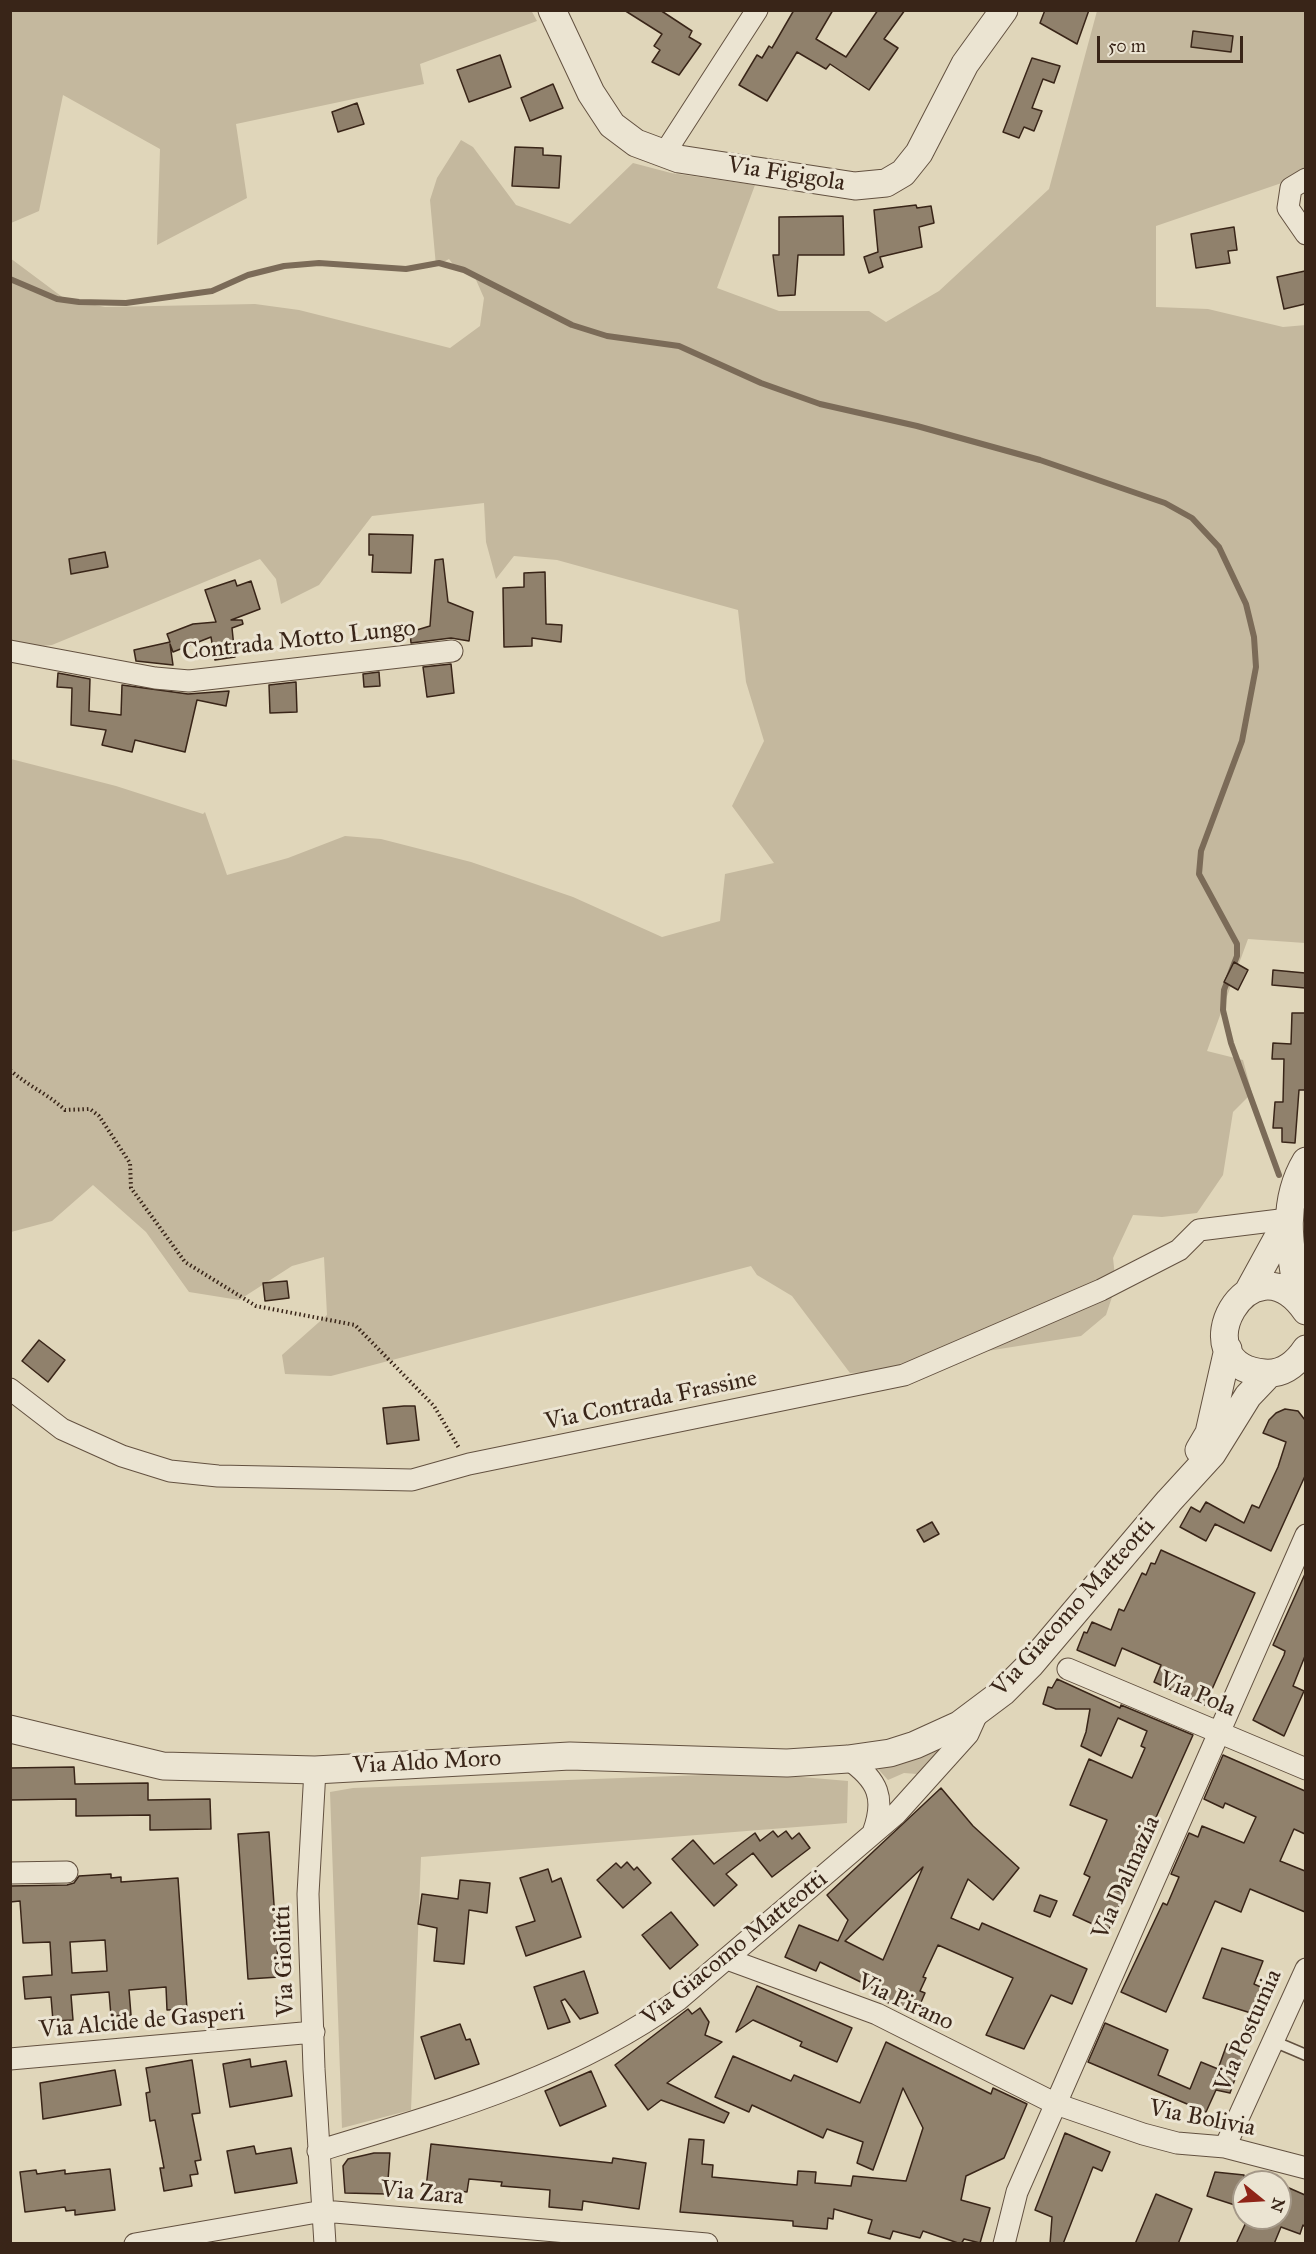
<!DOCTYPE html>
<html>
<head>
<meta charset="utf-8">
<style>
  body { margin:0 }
  #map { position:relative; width:1316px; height:2254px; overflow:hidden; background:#e0d6ba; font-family:"IM FELL Great Primer",serif }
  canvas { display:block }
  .frame { position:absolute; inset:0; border:12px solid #392518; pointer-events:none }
  .north { position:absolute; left:1232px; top:2170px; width:60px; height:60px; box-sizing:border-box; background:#ebe4d2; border:2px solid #a49888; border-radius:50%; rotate:108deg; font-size:16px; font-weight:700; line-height:24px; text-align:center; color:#392518 }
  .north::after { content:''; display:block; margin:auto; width:21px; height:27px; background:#8f2418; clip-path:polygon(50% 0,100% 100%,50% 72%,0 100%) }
  .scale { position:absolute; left:1097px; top:36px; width:146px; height:27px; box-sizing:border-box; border:3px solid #392518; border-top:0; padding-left:8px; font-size:18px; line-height:21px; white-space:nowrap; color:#392518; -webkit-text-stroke:4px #ebe4d2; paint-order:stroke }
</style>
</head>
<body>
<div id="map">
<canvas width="1316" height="2254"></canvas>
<div class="frame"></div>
<div class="north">N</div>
<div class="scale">50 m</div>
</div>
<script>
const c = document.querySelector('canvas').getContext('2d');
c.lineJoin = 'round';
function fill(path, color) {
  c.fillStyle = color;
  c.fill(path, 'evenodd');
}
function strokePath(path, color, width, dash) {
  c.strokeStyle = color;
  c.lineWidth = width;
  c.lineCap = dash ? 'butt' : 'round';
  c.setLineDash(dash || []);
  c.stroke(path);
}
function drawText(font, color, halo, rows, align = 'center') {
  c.font = font + ' "IM FELL Great Primer",serif';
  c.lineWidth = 6;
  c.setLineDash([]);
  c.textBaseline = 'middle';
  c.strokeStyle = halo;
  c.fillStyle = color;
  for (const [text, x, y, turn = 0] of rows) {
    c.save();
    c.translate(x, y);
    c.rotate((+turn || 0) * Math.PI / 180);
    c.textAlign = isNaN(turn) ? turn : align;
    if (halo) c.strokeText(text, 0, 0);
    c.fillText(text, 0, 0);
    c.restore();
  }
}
fill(new Path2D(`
  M531 10 537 21 420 64 424 84 236 124 247 198 157 245 160 149 63 95 39 211 11 223V11Z
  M1097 11H1305V175L1156 226V307L1208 309 1283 327 1306 325 1305 943 1248 939 1207 1051 1243 1060 1252 1093 1233 1112 1223 1175 1197 1213 1162 1217 1133 1215 1113 1258 1116 1285 1106 1315 1081 1336 987 1351 892 1371 850 1373 792 1296 757 1275 751 1266 331 1376 285 1374 282 1355 327 1315 324 1257 292 1266 239 1300 189 1292 146 1232 93 1185 52 1221 11 1232V759L116 786 203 814 205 812 227 875 288 858 345 836 381 839 471 862 573 897 662 937 720 921 725 874 774 863 732 806 764 741 746 682 738 610 557 560 514 556 496 579 486 542 484 503 372 516 319 585 281 604 276 579 260 559 52 645 18 648 11 653 10 258 65 299 105 307 255 304 299 310 450 348 480 326 484 298 473 273 455 267 449 259 436 266 430 200 437 178 461 140 473 147 516 205 570 224 633 163 671 173 755 185 717 288 779 311H869L886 322 939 291 1049 189Z
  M947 1746 917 1774 904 1773 888 1780 878 1769Z
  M756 1773 848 1781 847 1823 421 1857 411 2110 342 2128 330 1792 353 1788Z`), '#c4b89e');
strokePath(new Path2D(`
  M10 279 57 299 79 302 126 303 212 291 248 275 284 266 319 263 406 269 439 263 464 270 572 325 607 336 679 346 761 383 820 404 917 426 1040 460 1165 503 1192 518 1219 547 1246 604 1254 637 1256 667 1242 741 1201 851 1199 874 1237 944V956L1224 990 1223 1010 1231 1043 1279 1175`), '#7b6b58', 6);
const building = new Path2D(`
  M624 10H660L692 31 689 37 701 44 679 75 652 62 660 50 654 46 662 34Z
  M794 10H833L816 39 846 57 878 10H905L884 39 898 48 869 90 830 64 826 69 797 52 767 101 739 85 757 55 762 58 769 46 772 48Z
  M1045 10H1089L1077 44 1040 23Z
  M1193 31 1233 36 1231 52 1191 47Z
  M500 55 511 87 469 102 457 70Z
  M1032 58 1060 66 1054 83 1043 79 1032 108 1042 111 1034 131 1024 127 1019 138 1003 132Z
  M553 84 563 108 530 121 521 98Z
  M357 103 364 124 338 132 332 112Z
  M515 147 543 148V155L561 156 559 188 512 186Z
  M916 205 917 208 931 206 934 223 919 227 922 247 880 257 883 267 869 273 864 257 878 252 874 210Z
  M843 216 844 255H798L795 295 778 296 773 255H779V217Z
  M1234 227 1237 250 1228 251 1230 263 1196 268 1191 234Z
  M1305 271V304L1284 309 1277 277Z
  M369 534 413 535 411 573 372 572 373 555H369Z
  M105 552 108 567 71 574 69 559Z
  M443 559 448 602 473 612 469 641 451 638 411 643 410 632 430 626 435 560Z
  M545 572 546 624 562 625 561 642 532 638V646L504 647 503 588 524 587V573Z
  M235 580 237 586 251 581 260 609 231 620H242L243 624 232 628 235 657 215 660 211 637 173 652 170 644 173 665 136 661 134 650 170 642 167 634 193 624 216 622 205 590Z
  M451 664 454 693 427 697 423 667Z
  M379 672 380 686 364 687 363 674Z
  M58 673 90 679 89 711 121 715 122 685 188 694 229 691 226 706 197 700 185 752 135 740 132 752 102 745 106 730 71 725 72 688 57 687Z
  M296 682 297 712 270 713 269 685Z
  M1234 962 1248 970 1238 990 1224 982Z
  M1273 970 1305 973V988L1272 985Z
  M1292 1013H1305V1090H1299L1295 1143 1282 1142V1128H1273L1275 1102H1283L1284 1059H1272L1273 1043 1291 1044Z
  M287 1281 289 1298 265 1301 263 1283Z
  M39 1340 65 1360 48 1382 22 1361Z
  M404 1406H415L419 1440 387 1444 383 1408Z
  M1285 1409 1298 1411 1305 1420V1476L1271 1551 1215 1524 1206 1541 1180 1527 1191 1507 1200 1512 1206 1502 1244 1523 1252 1505 1259 1508 1278 1467 1286 1442 1263 1433 1269 1420 1276 1413Z
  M932 1522 939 1534 924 1542 917 1530Z
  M1161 1550 1255 1593 1205 1705 1154 1682 1161 1665 1122 1648 1115 1666 1077 1650 1084 1632 1087 1633 1092 1622 1111 1630 1119 1609 1124 1611 1142 1573 1146 1575 1151 1563 1155 1564Z
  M1305 1574V1656L1293 1686 1304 1691 1284 1736 1253 1720 1284 1655 1285 1651 1273 1645Z
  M1057 1679 1120 1708 1121 1705 1193 1735 1153 1824 1147 1822 1116 1890 1125 1894 1108 1931 1073 1915 1090 1877 1084 1874 1107 1820 1070 1805 1089 1759 1132 1778 1145 1748 1141 1746 1147 1731 1118 1718 1101 1756 1081 1746 1086 1732 1090 1709H1056L1043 1704 1048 1687 1052 1688Z
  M1223 1755 1305 1791V1834L1294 1829 1280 1861 1305 1871V1912L1250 1889 1241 1912 1215 1901 1166 2012 1121 1992 1163 1903 1167 1905 1179 1877 1171 1874 1189 1833 1198 1837 1202 1826 1244 1843 1256 1817 1225 1803 1223 1808 1204 1799Z
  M74 1767 75 1784 148 1783V1800L210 1799 211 1829 150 1830V1815L76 1816V1799L10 1800V1768Z
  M941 1788 973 1826 1019 1868 993 1900 968 1879 951 1918 979 1930 982 1923 1087 1969 1072 2004 1051 1995 1024 2049 986 2035 1013 1978 938 1945 923 1977 926 1978 920 1991 925 1993 916 2014 884 2001 887 1995 820 1962 816 1971 785 1957 799 1925 838 1941 848 1920 827 1895ZM923 1867 883 1960 845 1941Z
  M773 1831 778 1837 786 1831 792 1839 799 1833 810 1848 772 1877 753 1853 726 1874 737 1885 714 1906 672 1859 693 1840 714 1864 755 1833 760 1841Z
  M269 1832 279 1977 248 1979 238 1834Z
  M627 1862 634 1870 637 1867 651 1883 623 1908 597 1880 616 1863 621 1868Z
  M548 1869 552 1882 561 1878 581 1937 526 1956 516 1927 535 1921 520 1878Z
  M111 1874V1878L121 1877V1882L178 1878 187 2009 167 2010 166 1987 129 1990 131 2015 111 2016 109 1992 71 1995 73 2020 53 2021 51 1997 25 1999 23 1977 52 1975 50 1942 23 1943 20 1901 10 1902V1886L67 1885 74 1883 79 1876ZM105 1940 107 1971 72 1973 70 1942Z
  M460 1880 490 1883 487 1913 469 1910 464 1964 434 1961 437 1928 418 1924 422 1894 458 1899Z
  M1040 1895 1057 1901 1050 1917 1034 1911Z
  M671 1912 698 1945 670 1969 642 1935Z
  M1222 1948 1263 1961 1254 1984 1265 1989 1254 2014 1203 1998Z
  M584 1971 598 2013 580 2019 565 1999 561 2001 570 2022 548 2029 534 1987Z
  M757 1986 852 2028 837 2062 800 2046 802 2042 753 2020 736 2032Z
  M700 2008 709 2022 705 2035 722 2042 667 2083 729 2113 724 2123 661 2100 648 2110 615 2065 688 2009 692 2014Z
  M1105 2023 1168 2050 1158 2075 1190 2089 1201 2062 1218 2069 1227 2044 1245 2051 1230 2093 1216 2090 1206 2112 1088 2062Z
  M460 2024 466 2040 470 2039 479 2064 435 2079 421 2037Z
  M886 2042 991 2094 993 2088 1027 2104 1004 2158 966 2176 961 2200 990 2208 980 2243 964 2239 961 2244 923 2231 920 2238 893 2231 890 2239 868 2233 872 2220 834 2209 833 2219 828 2218 827 2229 793 2226V2221L680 2212 689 2139 704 2140 702 2164 713 2165 712 2177 797 2185 798 2171 816 2172 815 2183 851 2186 853 2176 906 2181 923 2128 903 2088 873 2170 857 2163 863 2142 827 2129 823 2138 752 2105 749 2112 715 2097 733 2056 791 2081 794 2075 860 2103Z
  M250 2059 251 2067 286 2061 292 2096 230 2107 223 2064Z
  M192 2060 200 2113 192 2114 201 2160 195 2161 198 2174 190 2175 192 2186 164 2191 160 2168H164L155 2120 150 2121 146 2093 150 2092 146 2068Z
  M115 2070 121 2105 43 2119 40 2083Z
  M591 2071 606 2106 560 2126 545 2091Z
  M1065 2133 1110 2152 1102 2171 1093 2167 1063 2244H1050L1052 2217 1035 2210Z
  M431 2144 612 2163 613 2158 646 2163 639 2209 583 2201 582 2210 549 2207 550 2190 501 2186 502 2182 469 2179 467 2192 426 2188Z
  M254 2146 256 2154 291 2148 297 2183 235 2193 227 2151Z
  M374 2153H390L387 2194 345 2193 343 2166 348 2159Z
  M110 2169 115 2210 75 2215V2210L66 2211 65 2207 25 2212 20 2172 36 2170 37 2174 65 2170V2174Z
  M1215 2172 1244 2175V2208L1207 2196Z
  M1280 2184 1305 2195V2227L1303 2225 1300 2234 1281 2227 1274 2244H1236L1248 2218H1280Z
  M1156 2194 1192 2209 1178 2244H1135Z`);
fill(building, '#90816c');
strokePath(building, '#392518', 1.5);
const service = new Path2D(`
  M1273 2041 1306 2055`);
const minor = new Path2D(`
  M664 154 757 10
  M1306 179 1291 188 1288 208 1306 234
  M10 651 155 678 189 681 452 651
  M10 1389 62 1429 122 1456 170 1471 218 1476 412 1480 469 1464 904 1375 1101 1290 1179 1250 1199 1230 1288 1219
  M1068 1669 1306 1769
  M848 1759C878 1780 886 1798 873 1833
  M315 1770 308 1894 314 2069 325 2244
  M10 1873 67 1872
  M727 1959 877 2014 1056 2104 1143 2134 1177 2143 1225 2147 1306 2168
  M10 2059 314 2032
  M1225 2147 1306 1969
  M318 2151C443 2113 572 2077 678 2000L896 1814 968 1734 977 1714
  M135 2244 323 2211 707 2244
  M1004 2244 1017 2192 1306 1535`);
const tertiary = new Path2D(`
  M552 10 591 93 612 125 636 143 679 159 855 186 886 183 903 173 919 153 965 64 1004 10
  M1248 1292 1288 1219
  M1299 1302C1291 1253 1279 1206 1306 1161
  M1306 1311C1251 1232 1178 1365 1264 1373 1283 1375 1296 1364 1306 1349
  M1199 1450 1209 1433 1228 1349
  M10 1729 163 1766 315 1770 570 1756 787 1763 848 1759 890 1753 915 1745 959 1725 1003 1692 1030 1665 1169 1501 1212 1454 1248 1396 1269 1374`);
strokePath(service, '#635140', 13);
strokePath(minor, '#635140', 23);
strokePath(tertiary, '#635140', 29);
strokePath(new Path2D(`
  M10 1070C28 1086 48 1094 65 1110L90 1109 99 1116 130 1163 131 1188 185 1262 256 1306 355 1325 434 1406 459 1448`), '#392518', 4, [1.5, 3]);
strokePath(service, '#ebe4d2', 10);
strokePath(minor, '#ebe4d2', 21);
strokePath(tertiary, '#ebe4d2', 27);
drawText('24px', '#392518', '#ebe4d2', [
  ["Via Figigola",786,175,9],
  ["Contrada Motto Lungo",299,641,-6],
  ["Via Contrada Frassine",651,1401,-12],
  ["Via Giacomo Matteotti",1074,1608,-48],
  ["Via Pola",1197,1695,23],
  ["Via Aldo Moro",427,1763,-3],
  ["Via Dalmazia",1127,1878,-66],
  ["Via Giacomo Matteotti",735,1949,-39],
  ["Via Giolitti",285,1961,-92],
  ["Via Pirano",905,2003,25],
  ["Via Alcide de Gasperi",142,2022,-5],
  ["Via Postumia",1249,2031,-66],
  ["Via Bolivia",1202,2119,11],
  ["Via Zara",422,2194,5]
]);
</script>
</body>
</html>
